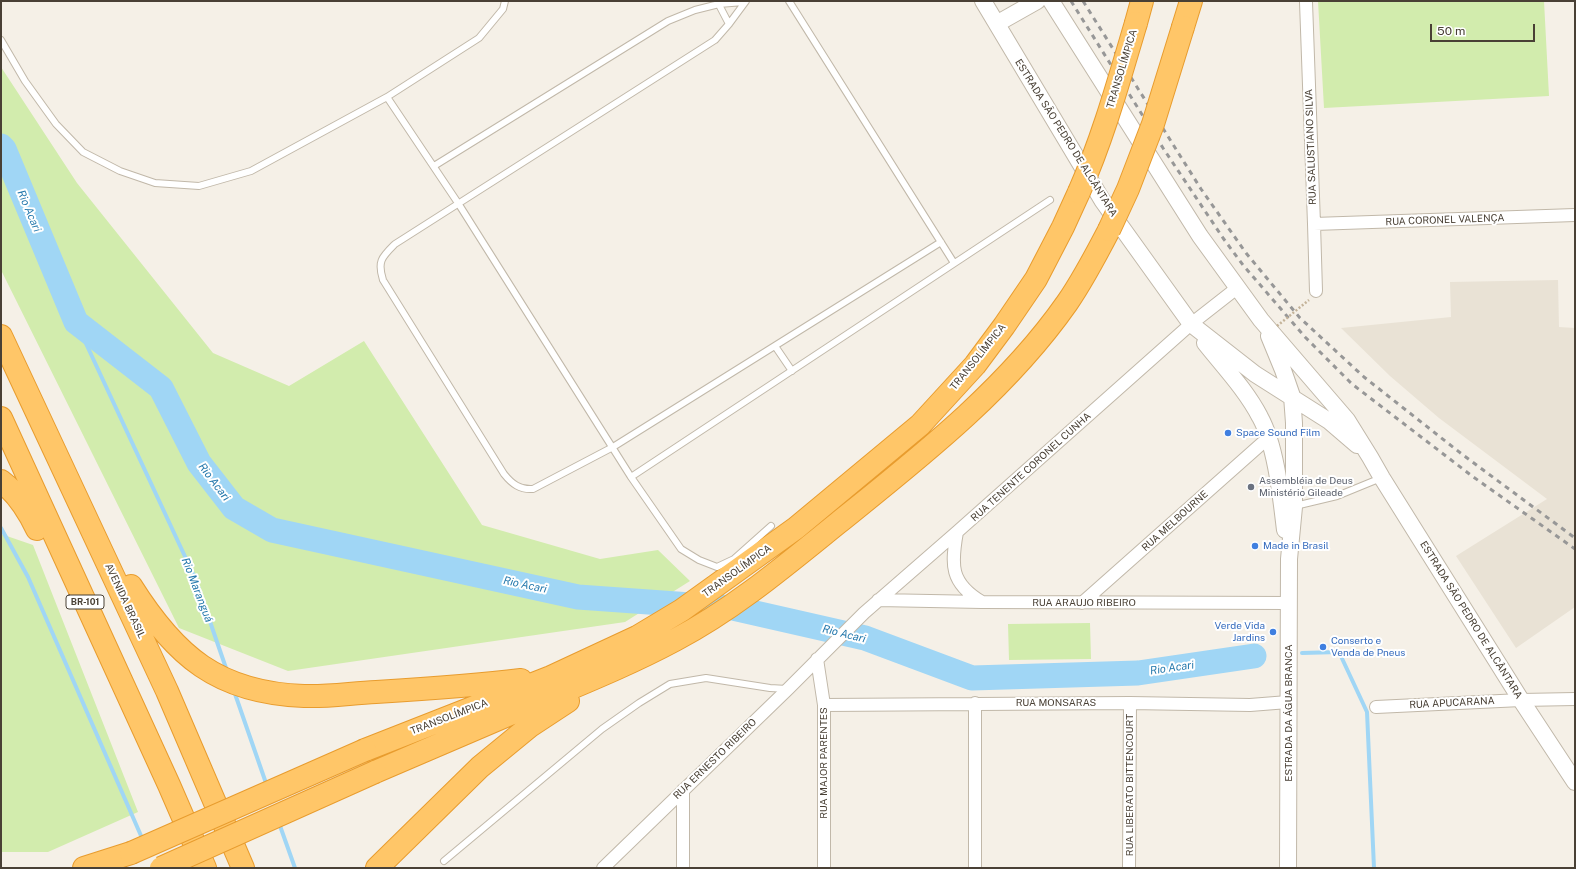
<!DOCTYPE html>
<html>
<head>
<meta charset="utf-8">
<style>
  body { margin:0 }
  #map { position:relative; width:1576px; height:869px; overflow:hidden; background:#f5f0e7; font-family:"Public Sans",sans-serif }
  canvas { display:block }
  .frame { position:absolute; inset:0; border:2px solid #494035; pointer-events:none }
  .scale { position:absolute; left:1430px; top:24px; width:105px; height:18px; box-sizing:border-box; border:2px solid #494035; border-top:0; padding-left:5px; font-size:12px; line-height:14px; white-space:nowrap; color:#494035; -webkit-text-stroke:3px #fff; paint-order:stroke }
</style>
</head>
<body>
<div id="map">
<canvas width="1576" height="869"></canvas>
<div class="frame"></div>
<div class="scale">50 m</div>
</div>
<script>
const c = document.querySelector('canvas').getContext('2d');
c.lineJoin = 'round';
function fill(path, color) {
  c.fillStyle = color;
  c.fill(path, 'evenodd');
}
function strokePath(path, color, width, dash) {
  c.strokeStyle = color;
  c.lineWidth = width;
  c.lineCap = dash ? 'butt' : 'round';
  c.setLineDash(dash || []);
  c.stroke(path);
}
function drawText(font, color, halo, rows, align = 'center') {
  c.font = font + ' "Public Sans",sans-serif';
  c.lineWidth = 4;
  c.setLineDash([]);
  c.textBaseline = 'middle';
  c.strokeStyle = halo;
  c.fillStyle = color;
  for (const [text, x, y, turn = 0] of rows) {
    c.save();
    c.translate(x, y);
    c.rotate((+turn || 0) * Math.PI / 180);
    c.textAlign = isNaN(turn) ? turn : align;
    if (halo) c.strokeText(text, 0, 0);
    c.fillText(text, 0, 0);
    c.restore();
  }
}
fill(new Path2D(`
  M1558 280 1559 327 1575 328V607L1516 648 1456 556 1547 499 1439 418 1390 376 1341 328 1451 317 1450 282Z`), '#e9e2d5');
fill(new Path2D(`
  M1318 1H1544L1549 96 1324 108Z
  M1 67 77 183 213 353 289 386 364 341 482 525 600 559 658 550 690 581 625 622 288 671 179 628 1 270Z
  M1 534 33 545 138 812 48 852H1Z
  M1090 623 1091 659 1009 660 1008 624Z`), '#d2ecad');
strokePath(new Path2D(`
  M76 322 195 578 227 671
  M1 528 28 577 142 838
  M1302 653 1339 652 1367 712 1374 868
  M234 691 267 786
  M279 823 295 868`), '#a0d6f5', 4);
strokePath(new Path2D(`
  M1 146 4 149 76 322 161 388 199 463 234 508 272 530 578 597 733 608 865 638 972 678 1138 673 1254 656`), '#a0d6f5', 25);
const service = new Path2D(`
  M717 1 729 24
  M746 1 729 24 715 40 395 244C382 257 377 261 383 280L504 474C512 484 520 490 533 489L613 447 941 242
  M789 1 954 263
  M1 40 25 81 56 124 83 152 120 171 155 183 199 186 251 171 387 97 479 38 503 9 505 1
  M387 97 458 203 631 477 681 549 699 560 717 567 734 559 771 526
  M434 166 668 21 695 10 719 4 744 2
  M775 346 792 371
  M631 477 1050 200
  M1295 506 1337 496 1381 478
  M444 861 602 729 639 703 670 684 706 678 770 688 787 689`);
const minor = new Path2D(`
  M1306 2 1314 224 1316 291
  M1314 224 1575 215
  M957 532C951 565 950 583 982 602
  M878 600 982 602 1289 603
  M1082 603 1268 438
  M817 659 824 705V868
  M975 703V868
  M824 705 1130 703 1250 705 1288 702
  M1376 707 1521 700 1575 699
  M603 868 788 689 864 613 957 532 1191 324 1237 288
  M683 868V790
  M1129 868 1130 703`);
const tertiary = new Path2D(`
  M983 1 1102 200 1191 324 1255 374 1329 421 1357 445
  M1051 1 1200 236 1261 320 1347 420 1370 457 1382 478 1521 700 1575 782
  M998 23 1037 1
  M1269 336 1283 370 1292 396 1294 423V507L1289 559 1288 868
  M1205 343C1224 367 1246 390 1260 417 1276 446 1281 497 1285 530`);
const motorway = new Path2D(`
  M1136 23 1142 1
  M1183 27 1191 1
  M1 336 167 691 243 868
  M1 418 169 785 205 868
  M1 481C18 494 28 510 37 529
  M131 586C175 656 218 693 304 696 328 697 352 693 376 692 425 689 473 686 521 680
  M365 750 551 677 637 637 682 610 796 528 920 425 975 365 1004 326 1036 279 1063 227 1079 192
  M375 772C431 748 487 724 543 700 588 681 632 663 675 640 734 609 786 565 838 523 920 457 1006 390 1067 303 1083 280 1096 255 1109 230
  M84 868 131 853
  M377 868 480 767 530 726 568 701`);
strokePath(service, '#c1b8a9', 8);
strokePath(minor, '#c1b8a9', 14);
strokePath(tertiary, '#c1b8a9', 18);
strokePath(motorway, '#e89c2e', 24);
strokePath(service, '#fff', 6);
strokePath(minor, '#fff', 12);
strokePath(tertiary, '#fff', 16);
strokePath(motorway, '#ffc668', 22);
strokePath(new Path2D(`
  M1071 1 1163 148 1223 238 1243 265 1305 337 1352 384 1472 476 1575 549
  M1083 1 1201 189 1246 253 1300 318 1364 377 1463 455 1575 538`), '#979797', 3, [5, 5]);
const motorwayBridge = new Path2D(`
  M1079 192C1103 138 1119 80 1136 23
  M1109 230 1128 189 1153 124 1183 27
  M131 853 365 750
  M161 868 375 772`);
strokePath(motorwayBridge, '#e89c2e', 24, []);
strokePath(new Path2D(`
  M1277 326 1309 300`), '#c4b399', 2.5, [2, 2]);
strokePath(motorwayBridge, '#ffc668', 22);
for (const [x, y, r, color] of [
  [1228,433,4,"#3f7fe0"],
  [1251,487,4,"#6b7280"],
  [1255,546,4,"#3f7fe0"],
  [1273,632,4,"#3f7fe0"],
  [1323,647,4,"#3f7fe0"]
]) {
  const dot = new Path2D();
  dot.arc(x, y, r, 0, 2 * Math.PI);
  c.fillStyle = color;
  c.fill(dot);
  strokePath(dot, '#fff', 1.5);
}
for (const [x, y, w] of [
  [85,602,38]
]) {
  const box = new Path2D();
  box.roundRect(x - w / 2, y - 7, w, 14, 3);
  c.fillStyle = '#fff';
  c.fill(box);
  strokePath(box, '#494035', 1);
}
drawText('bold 9px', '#494035', null, [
  ["BR-101",85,602]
]);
drawText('10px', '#494035', '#fff', [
  ["TRANSOLÍMPICA",1122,69,-73],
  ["ESTRADA SÃO PEDRO DE ALCÂNTARA",1066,138,58],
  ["RUA SALUSTIANO SILVA",1311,147,-92],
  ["RUA CORONEL VALENÇA",1445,220,-2],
  ["TRANSOLÍMPICA",978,357,-51],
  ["RUA TENENTE CORONEL CUNHA",1031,467,-42],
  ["RUA MELBOURNE",1175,521,-42],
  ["TRANSOLÍMPICA",737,571,-36],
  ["AVENIDA BRASIL",125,601,65],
  ["RUA ARAUJO RIBEIRO",1084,603],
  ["ESTRADA SÃO PEDRO DE ALCÂNTARA",1471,620,58],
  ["RUA MONSARAS",1056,703],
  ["RUA APUCARANA",1452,703,-3],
  ["ESTRADA DA ÁGUA BRANCA",1289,713,-90],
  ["TRANSOLÍMPICA",449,717,-21],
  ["RUA ERNESTO RIBEIRO",715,759,-44],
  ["RUA MAJOR PARENTES",824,763,-90],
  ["RUA LIBERATO BITTENCOURT",1130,785,-90]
]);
drawText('10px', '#366cbe', '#fff', [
  ["Space Sound Film",1236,433],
  ["Made in Brasil",1263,546],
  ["Verde Vida",1265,626,"right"],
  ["Jardins",1265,638,"right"],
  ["Conserto e",1331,641],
  ["Venda de Pneus",1331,653]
], 'left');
drawText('10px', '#5b616d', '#fff', [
  ["Assembléia de Deus",1259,481],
  ["Ministério Gileade",1259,493]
], 'left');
drawText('italic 11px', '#2478ac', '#fff', [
  ["Rio Acari",29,211,67],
  ["Rio Acari",214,482,53],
  ["Rio Acari",525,585,12],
  ["Rio Maranguá",197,590,69],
  ["Rio Acari",844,634,14],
  ["Rio Acari",1172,668,-8]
]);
</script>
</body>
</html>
